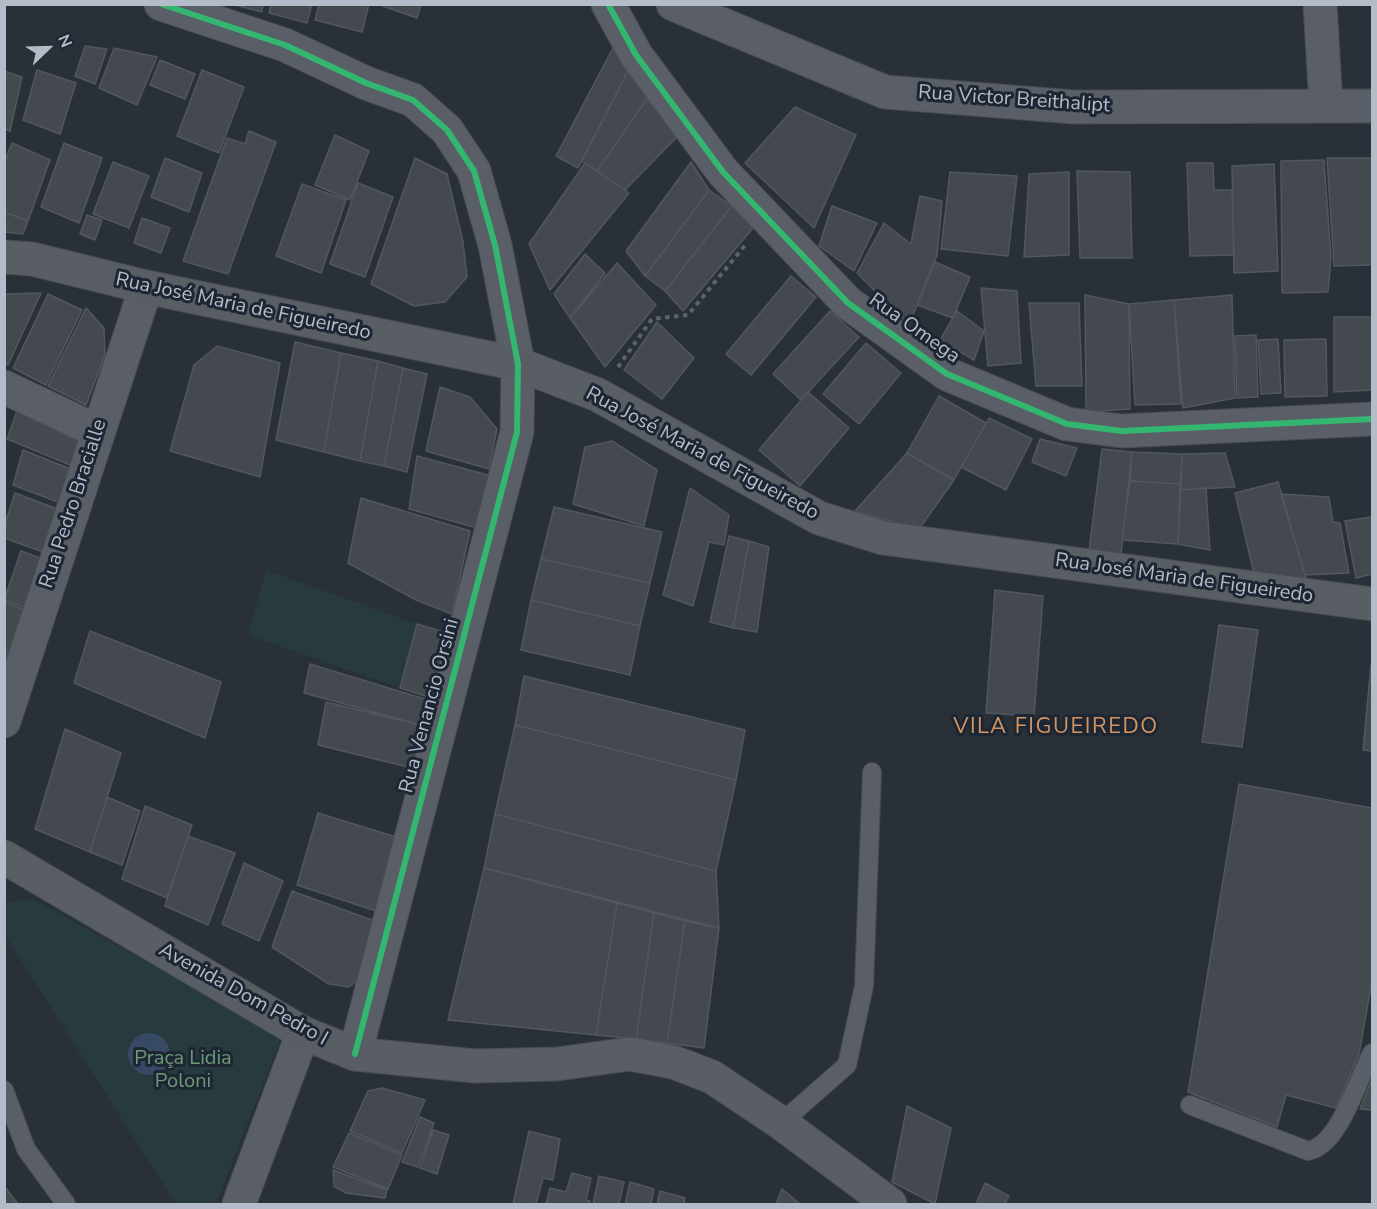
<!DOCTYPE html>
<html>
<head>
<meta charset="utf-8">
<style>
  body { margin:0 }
  #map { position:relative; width:1377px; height:1209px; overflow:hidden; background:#2a3038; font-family:"Nunito Sans",sans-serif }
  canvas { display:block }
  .frame { position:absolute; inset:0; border:6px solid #b4bcc9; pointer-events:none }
  .north { position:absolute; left:18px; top:18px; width:60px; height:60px; -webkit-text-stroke:4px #1d2633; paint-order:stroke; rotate:67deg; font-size:16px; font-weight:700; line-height:24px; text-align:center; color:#b4bcc9 }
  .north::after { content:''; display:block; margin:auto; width:21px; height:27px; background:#b4bcc9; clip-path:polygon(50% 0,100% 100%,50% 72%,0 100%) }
</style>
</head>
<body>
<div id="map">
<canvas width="1377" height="1209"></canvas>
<div class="frame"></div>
<div class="north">N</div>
</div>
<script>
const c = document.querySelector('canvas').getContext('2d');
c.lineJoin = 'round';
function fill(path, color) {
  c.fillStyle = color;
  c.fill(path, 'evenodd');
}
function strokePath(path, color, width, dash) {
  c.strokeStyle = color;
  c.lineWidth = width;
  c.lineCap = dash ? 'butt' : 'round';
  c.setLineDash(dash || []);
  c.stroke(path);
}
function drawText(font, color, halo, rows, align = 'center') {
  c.font = font + ' "Nunito Sans",sans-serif';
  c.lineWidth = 6;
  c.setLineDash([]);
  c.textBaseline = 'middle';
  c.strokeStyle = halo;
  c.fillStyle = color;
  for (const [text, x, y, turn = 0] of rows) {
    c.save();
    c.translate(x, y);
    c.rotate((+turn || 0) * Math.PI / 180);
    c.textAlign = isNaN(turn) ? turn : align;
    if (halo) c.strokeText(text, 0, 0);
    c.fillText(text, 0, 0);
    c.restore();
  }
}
fill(new Path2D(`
  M266 570 417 624 400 688 248 635Z
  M33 899 282 1036 216 1204H176L5 935 4 903Z`), '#273a3e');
fill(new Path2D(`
  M128 1054a21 21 0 1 1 42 0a21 21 0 1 1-42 0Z`), '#384963');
const building = new Path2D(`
  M231 4H263L262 12Z
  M271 4H312L307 23 269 13Z
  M319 4H369L362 32 315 20Z
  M377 4H421L417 18Z
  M85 46 107 49 95 84 75 76Z
  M614 46 629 69 578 168 556 156Z
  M114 48 157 57 137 105 99 88Z
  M160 60 195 74 185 99 150 85Z
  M629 69 647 99 597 171 582 161Z
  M37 70 76 83 60 134 23 120Z
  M202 70 244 87 219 153 177 136Z
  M4 71 22 77 10 131 4 129Z
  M647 99 678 136 625 190 597 171Z
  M795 107 856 135 814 228 745 163Z
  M249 131 276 142 228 274 183 261 227 138 245 144Z
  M335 135 369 151 350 200 315 185Z
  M12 143 50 160 28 221 4 212V163Z
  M64 143 102 158 79 223 41 207Z
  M165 158 202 173 189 212 151 197Z
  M415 158 447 174 463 242 467 277 445 302 414 306 371 284Z
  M1327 158H1372V265L1334 266Z
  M1324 160 1331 258 1328 292 1282 293 1281 161Z
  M113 162 149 176 129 228 93 214Z
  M691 162 709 190 645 276 626 251Z
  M585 163 629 193 550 290 529 244Z
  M1187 163H1213L1214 190H1232L1234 255 1190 256Z
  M1274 164 1278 271 1234 273 1232 166Z
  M1077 171 1130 172 1132 258H1080Z
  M950 172 1017 176 1008 256 941 249Z
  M1069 172V255L1024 257 1029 174Z
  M358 183 393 197 365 277 330 264Z
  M302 184 346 200 321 273 276 256Z
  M709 190 732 206 665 291 645 276Z
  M920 196 942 201 937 255 909 325 857 273 884 223 911 244Z
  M732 206 753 228 683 311 665 291Z
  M832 206 877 223 854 271 819 246Z
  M4 212 28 221 23 234 4 232Z
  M87 215 102 220 95 240 80 234Z
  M142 218 170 228 161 253 134 243Z
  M585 254 605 273 570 318 554 294Z
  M935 262 970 277 953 318 917 305Z
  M617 263 656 305 605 367 570 318Z
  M791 276 816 297 751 375 726 354Z
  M981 288 1017 291 1021 363 988 366Z
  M41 293 8 365 4 363V294Z
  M48 294 82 310 46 385 13 368Z
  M1085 295 1129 304 1130 409 1086 412Z
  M1232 295 1235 398 1183 408 1174 300Z
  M1174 300 1181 404 1135 405 1129 304Z
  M1029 303H1079L1082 386H1036Z
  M86 308 104 328 105 355 86 405 48 386Z
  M830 311 859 337 801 400 773 374Z
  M957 311 984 331 974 360 940 340Z
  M1334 317H1372V390L1334 392Z
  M657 322 694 358 662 399 624 370Z
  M1256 335 1258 397 1237 398 1235 336Z
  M1278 339 1281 393 1261 394 1258 340Z
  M1326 339 1327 396 1285 397 1284 340Z
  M295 342 341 353 324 452 276 440Z
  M866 343 901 373 859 424 823 394Z
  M217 346 280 363 260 477 170 451 194 365Z
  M341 353 378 361 360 461 324 452Z
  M378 361 403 368 384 466 360 461Z
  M403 368 427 374 407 472 384 466Z
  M440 387 470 397 497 429 489 469 426 451Z
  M808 392 849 428 800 486 759 450Z
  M939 396 986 423 954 480 907 453Z
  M19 405 85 435 75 467 7 439Z
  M989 418 1032 439 1006 490 961 467Z
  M1040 439 1077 448 1066 476 1032 462Z
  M612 441 657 470 644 526 573 504 585 447Z
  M1102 449 1132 452 1121 554 1089 550Z
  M23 450 73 470 63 504 13 485Z
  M1132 452 1182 454 1181 484 1130 481Z
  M907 453 954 480 919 529 855 511Z
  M1225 453 1235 487 1180 490 1182 454Z
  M417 456 488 475 477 528 409 509Z
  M1130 481 1181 484 1178 544 1122 540Z
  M1278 482 1305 575 1307 580 1255 578 1235 493Z
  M690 488 729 515 724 545 709 542 693 606 663 595Z
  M1206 488 1210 550 1178 544 1180 490Z
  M15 493 60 510 46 553 4 538V527Z
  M1281 494 1329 497 1333 522 1340 523 1349 573 1305 575Z
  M361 498 470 531 452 614 416 600 348 563Z
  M554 507 662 532 650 583 541 559Z
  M1372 517V574L1356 578 1345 521Z
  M729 536 749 541 733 628 710 622Z
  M749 541 769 547 757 632 733 628Z
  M21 551 43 559 26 608 4 600Z
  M541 559 650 583 640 626 531 600Z
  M995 590 1043 596 1034 716 986 713Z
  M531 600 640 626 630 675 521 650Z
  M4 602 25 610 4 672Z
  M417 624 454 635 438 700 400 688Z
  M1219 625 1258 630 1242 747 1202 742Z
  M90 631 221 682 205 738 74 683Z
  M310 664 438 703 432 728 304 693Z
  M1371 665H1372V751L1363 750Z
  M524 676 745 730 736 780 515 725Z
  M326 702 432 728 420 770 318 745Z
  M515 725 736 780 716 871 495 814Z
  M65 729 121 753 90 852 35 829Z
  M1239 784 1372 808V981L1359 1054 1336 1108 1286 1095 1277 1127 1188 1092Z
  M107 797 140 811 122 865 90 852Z
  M145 806 192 825 167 898 122 879Z
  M318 813 406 840 385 914 297 885Z
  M495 814 716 871 719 928 484 868Z
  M188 836 235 853 208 925 165 906Z
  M244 863 283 881 259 941 222 924Z
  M484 868 617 903 596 1035 448 1020Z
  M292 891 380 923 367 973 349 987 329 984 272 947Z
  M617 903 654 913 636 1039 596 1035Z
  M654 913 685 921 667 1043 636 1039Z
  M685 921 719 928 704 1048 667 1043Z
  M1372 1079V1110L1360 1109Z
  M382 1088 425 1100 402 1153 350 1131 368 1091Z
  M907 1106 951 1128 935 1204 892 1182Z
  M420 1117 434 1123 418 1167 402 1162Z
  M433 1130 449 1135 437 1174 420 1168Z
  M529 1131 560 1139 553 1180 543 1178 536 1204H513Z
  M349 1133 402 1155 388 1189 333 1167Z
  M333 1170 387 1190 385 1198 346 1193 334 1186Z
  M572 1173 591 1178 586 1200 590 1201 589 1204H546L550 1188 566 1192Z
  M599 1176 624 1182 619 1204H593Z
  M630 1182 654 1189 651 1204H625Z
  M985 1183 1009 1196 1005 1204H976Z
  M4 1186 18 1204H4Z
  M782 1189 800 1204H776Z
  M660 1191 685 1198 684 1204H657Z`);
fill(building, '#444950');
strokePath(building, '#52575f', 1.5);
const service = new Path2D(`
  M4 1090 26 1149 66 1204
  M1190 1105 1308 1151C1340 1145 1357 1080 1372 1053
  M781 1123 847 1065 864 986 872 772`);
const minor = new Path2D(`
  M161 4 285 45 366 83 413 100 447 130 474 171 495 245 518 364 517 432 355 1054
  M608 4 636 55 723 172 848 303 947 374 1067 424 1122 431 1372 419
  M673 4 885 92 1074 107 1372 106
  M1320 4 1326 106
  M4 387 97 431
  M4 721 146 287
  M239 1204 303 1033`);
const secondary = new Path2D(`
  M4 257 32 259 146 287 518 364 598 395 819 518 883 538 1372 604
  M4 857 303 1033 355 1054 475 1066 557 1064 630 1054 673 1062 712 1077 781 1123 890 1204`);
strokePath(service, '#484c53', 20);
strokePath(minor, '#484c53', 35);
strokePath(secondary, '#484c53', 35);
strokePath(new Path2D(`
  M618 367 652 319 688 315 746 244`), '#5d636a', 4, [4.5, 4.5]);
strokePath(service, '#5a5e66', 18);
strokePath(minor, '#5a5e66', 33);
strokePath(secondary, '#595d64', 33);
strokePath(new Path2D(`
  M161 4 285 45 366 83 413 100 447 130 474 171 495 245 518 364 517 432 355 1054
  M608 4 636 55 723 172 848 303 947 374 1067 424 1122 431 1372 419`), '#33b770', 6);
drawText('20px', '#b4bcc9', '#1d2633', [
  ["Rua Victor Breithalipt",1014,100,4],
  ["Rua José Maria de Figueiredo",243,307,12],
  ["Rua Omega",914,329,35],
  ["Rua José Maria de Figueiredo",702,454,28],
  ["Rua Pedro Bracialle",74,504,-72],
  ["Rua José Maria de Figueiredo",1184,579,8],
  ["Rua Venancio Orsini",430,706,-75],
  ["Avenida Dom Pedro I",243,995,29]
]);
drawText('20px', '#6b9a76', '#1d2633', [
  ["Praça Lidia",183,1059],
  ["Poloni",183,1082]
]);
c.letterSpacing = '1.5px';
drawText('22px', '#d59563', '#1d2633', [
  ["VILA FIGUEIREDO",1056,728]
]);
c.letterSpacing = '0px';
</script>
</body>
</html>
